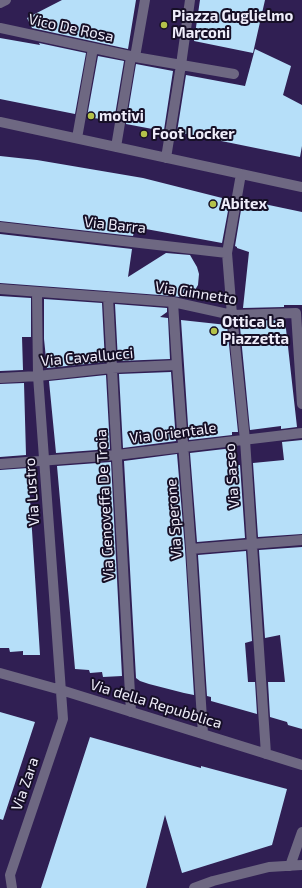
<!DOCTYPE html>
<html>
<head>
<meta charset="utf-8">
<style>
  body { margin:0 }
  canvas { display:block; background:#301f53 }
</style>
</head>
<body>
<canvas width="302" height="888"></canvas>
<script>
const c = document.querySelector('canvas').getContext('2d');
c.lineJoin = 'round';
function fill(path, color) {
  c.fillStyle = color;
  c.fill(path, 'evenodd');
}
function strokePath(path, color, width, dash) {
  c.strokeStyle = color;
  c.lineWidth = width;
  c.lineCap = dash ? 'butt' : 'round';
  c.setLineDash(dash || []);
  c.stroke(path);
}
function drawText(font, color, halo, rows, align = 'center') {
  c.font = font + ' "Exo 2",sans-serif';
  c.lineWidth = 4;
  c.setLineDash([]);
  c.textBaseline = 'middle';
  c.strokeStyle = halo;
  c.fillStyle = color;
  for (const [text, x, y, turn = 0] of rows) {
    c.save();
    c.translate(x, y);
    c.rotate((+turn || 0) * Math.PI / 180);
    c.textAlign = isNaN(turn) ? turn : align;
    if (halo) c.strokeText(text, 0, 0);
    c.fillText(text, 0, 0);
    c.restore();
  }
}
fill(new Path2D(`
  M62 0H136L128 49 32 28 27 18Z
  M200 0H265L253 53 194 41Z
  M0 38 40 45 39 43 86 53 75 114 0 99Z
  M255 49 291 66 283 95 302 105V146L300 157 177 132 186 75 245 86Z
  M98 56 124 61 114 121 87 117Z
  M136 64 173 71 164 130 163 131 126 124Z
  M0 156 37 160 143 178 230 200 222 243 135 227 133 236 0 221Z
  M245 200 302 212V305H284V307L243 308 249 252 237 248V247L235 246 242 204H245Z
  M0 234 132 249 128 277 166 253 190 255 197 267 199 274 198 285 192 295 187 298 173 296 0 283Z
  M0 296 31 298V337H22L23 370 0 371Z
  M44 299 102 303 105 362 47 368 44 339Z
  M115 304 167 308V312L160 317 168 318 170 359 118 361Z
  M181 320 227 325 238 432H232V435L189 440Z
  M285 320 297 427 281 429V426L250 430 240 327 243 328V321Z
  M171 372 176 441 123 448 119 374Z
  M106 375 110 449 56 453 49 381Z
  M24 383 26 455 0 457V384Z
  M302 440V534L258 537 253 463 284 460 282 442Z
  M233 448 234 465H240L245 538 197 542 190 453Z
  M177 454 185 549 194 695 184 693 149 684 140 681 136 678 124 461Z
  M111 462 122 676 103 677 102 672 90 673 89 670 75 669 57 466Z
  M28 468 40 655H23V651L10 652 9 648H0V470Z
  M302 547V729L288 725 287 722 270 717 268 682H285L280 635 265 638 259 550Z
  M246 551 252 641 245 643 248 682H255L257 714 211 701V697L207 696 198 555Z
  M0 712 35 722 3 820 0 819Z
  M90 737 172 760 201 768V766L287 789 272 845 182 873 165 815 146 888H41Z`), '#b6dff9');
strokePath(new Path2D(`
  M145 0 135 57 234 74
  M0 3 6 0
  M0 28 135 57
  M0 122 302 187
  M77 138 93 48
  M116 147 131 57
  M166 158 181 65 190 0
  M241 174 227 253 232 315 245 440 266 754
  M0 227 227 253
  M0 289 173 302 232 315 296 313 302 404
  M108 297 131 712
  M173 302 177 365 191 549 203 734
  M0 378 38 376 112 368 177 365
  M0 464 117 455 302 433
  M191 549 302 540
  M0 673 61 690 302 765
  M290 866 302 832
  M12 888 10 875 63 719 38 376 37 292
  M194 888 213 881 269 867 302 865`), '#6e6882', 10);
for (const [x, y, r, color] of [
  [164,25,4,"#b4c24a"],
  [91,116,4,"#b4c24a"],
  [144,134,4,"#b4c24a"],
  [213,204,4,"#b4c24a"],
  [214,331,4,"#b4c24a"]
]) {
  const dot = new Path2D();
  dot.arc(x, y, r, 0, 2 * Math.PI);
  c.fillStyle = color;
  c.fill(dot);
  strokePath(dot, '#160f26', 1.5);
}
drawText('bold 15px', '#efedfa', '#160f26', [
  ["Piazza Guglielmo",172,16],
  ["Marconi",172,33],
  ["motivi",99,116],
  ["Foot Locker",152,134],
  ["Abitex",221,204],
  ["Ottica La",222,322],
  ["Piazzetta",222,339]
], 'left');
drawText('15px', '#efedfa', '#160f26', [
  ["Vico De Rosa",71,28,12],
  ["Via Barra",115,225,6],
  ["Via Ginnetto",196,293,9],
  ["Via Cavallucci",87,357,-5],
  ["Via Orientale",173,433,-7],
  ["Via Saseo",232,476,-94],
  ["Via Lustro",32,492,-94],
  ["Via Genoveffa De Troia",105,505,-93],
  ["Via Sperone",174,519,-94],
  ["Via della Repubblica",156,704,17],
  ["Via Zara",25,784,-71]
]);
</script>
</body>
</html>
